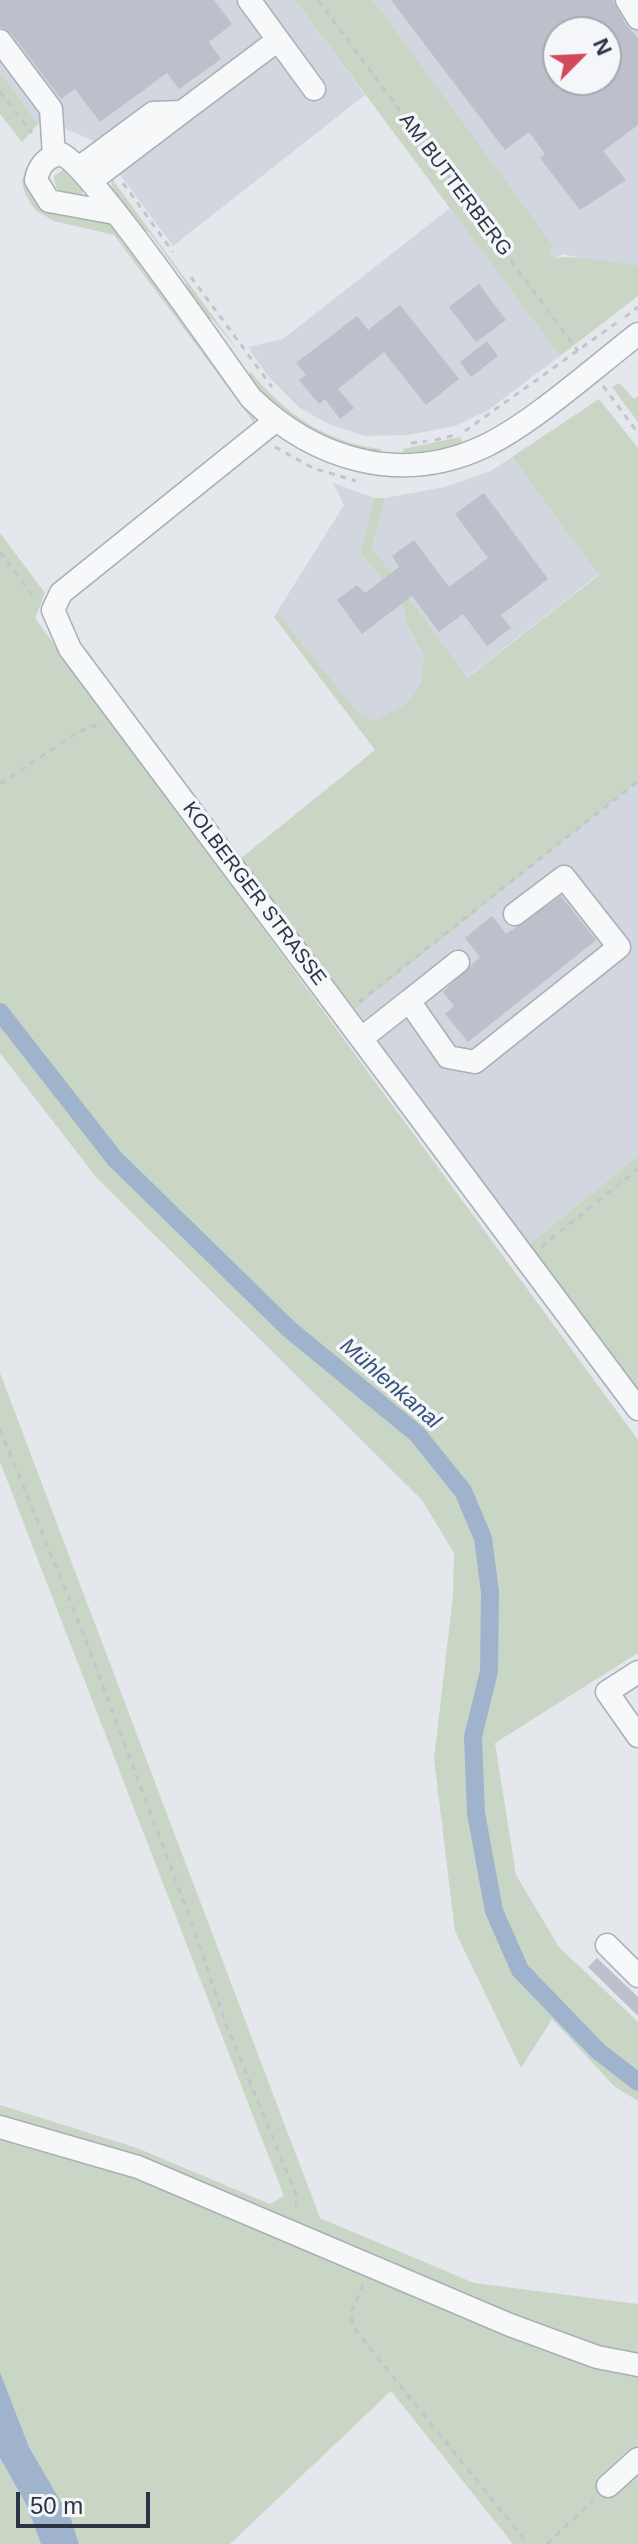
<!DOCTYPE html>
<html>
<head>
<meta charset="utf-8">
<style>
  body { margin:0 }
  #map { position:relative; width:638px; height:2544px; overflow:hidden; background:#e4e7ec; font-family:Helvetica,sans-serif }
  canvas { display:block }
  .north { position:absolute; left:542px; top:16px; width:80px; height:80px; box-sizing:border-box; background:#f4f6f9; border:2px solid #a4a8b1; border-radius:50%; rotate:66deg; font-size:22px; font-weight:700; line-height:32px; text-align:center; color:#2b3445 }
  .north::after { content:''; display:block; margin:auto; width:28px; height:36px; background:#d1495b; clip-path:polygon(50% 0,100% 100%,50% 72%,0 100%) }
  .scale { position:absolute; left:16px; top:2492px; width:134px; height:36px; box-sizing:border-box; border:4px solid #2b3445; border-top:0; padding-left:10px; font-size:24px; line-height:28px; white-space:nowrap; color:#2b3445; -webkit-text-stroke:6px #f4f6f9; paint-order:stroke }
</style>
</head>
<body>
<div id="map">
<canvas width="638" height="2544"></canvas>
<div class="north">N</div>
<div class="scale">50 m</div>
</div>
<script>
const c = document.querySelector('canvas').getContext('2d');
c.lineJoin = 'round';
function fill(path, color) {
  c.fillStyle = color;
  c.fill(path, 'evenodd');
}
function strokePath(path, color, width, dash) {
  c.strokeStyle = color;
  c.lineWidth = width;
  c.lineCap = dash ? 'butt' : 'round';
  c.setLineDash(dash || []);
  c.stroke(path);
}
function drawText(font, color, halo, rows, align = 'center') {
  c.font = font + ' Helvetica,sans-serif';
  c.lineWidth = 7;
  c.setLineDash([]);
  c.textBaseline = 'middle';
  c.strokeStyle = halo;
  c.fillStyle = color;
  for (const [text, x, y, turn = 0] of rows) {
    c.save();
    c.translate(x, y);
    c.rotate((+turn || 0) * Math.PI / 180);
    c.textAlign = isNaN(turn) ? turn : align;
    if (halo) c.strokeText(text, 0, 0);
    c.fillText(text, 0, 0);
    c.restore();
  }
}
fill(new Path2D(`
  M0 0H295L365 95 173 246 96 142 64 128 38 124 0 72Z
  M373 0H638V265L601 263 563 254 554 259 548 253 553 248ZM558 32H606V80H558Z
  M450 208 560 356 487 411 455 426 408 435 365 436 329 424 300 408 267 375 248 347 283 339Z
  M512 457 599 574 466 678 372 547 385 498 445 487 491 471Z
  M333 483 374 498 360 551 404 608 406 623 424 655 421 682 408 703 373 722 360 715 277 612 344 505Z
  M638 782V1156L529 1244 355 1009Z`), '#d2d6de');
fill(new Path2D(`
  M295 0H373L554 247 548 253 554 259C566 253 619 264 638 265V296L560 356Z
  M0 72 38 124 22 142 0 114Z
  M26 167 32 172V178L112 223 253 412 255 424 114 235 54 221 35 210 25 194 22 182Z
  M63 170H69L84 189 81 195 65 194 56 188 54 176Z
  M112 179 240 353 212 319 204 318 185 292 186 283 149 232 140 231 111 191Z
  M250 371C285 414 325 442 381 449L379 458 290 423 248 379Z
  M619 383 634 399 638 396V422L612 387Z
  M599 399 638 448V782L355 1009 240 859 375 750 274 617 277 612 360 715 374 721 408 703 421 682 424 655 406 623 404 608 360 551 374 498H385L372 547 467 678 599 575 512 457Z
  M460 437 463 445 404 460 403 449Z
  M0 533 45 593 35 618 638 1440V1653L495 1743 516 1875 559 1947 638 2022V2101L614 2086 552 2019 521 2068 455 1931 434 1759 453 1596 454 1553 422 1500 96 1177 0 1053Z
  M638 1156V1395L529 1244Z
  M0 1373 320 2218 474 2283 638 2304V2544H513L391 2391 230 2544H79L71 2519 29 2447 0 2372V2105L137 2148 270 2204 284 2196 0 1462Z
  M0 2458 26 2504 41 2544H0Z`), '#c9d6c5');
fill(new Path2D(`
  M0 2372 29 2447 71 2519 79 2544H41L26 2504 0 2458Z`), '#9fb4cc');
strokePath(new Path2D(`
  M0 1012 115 1159 289 1329 417 1434 463 1491 483 1538 490 1592 489 1671 473 1737 476 1813 494 1911 520 1970 598 2051 638 2082`), '#9fb4cc', 18);
fill(new Path2D(`
  M0 0H214L232 24 209 42 221 59 179 89 167 73 100 122 75 89 61 99 11 33 0 27Z
  M391 0H613L626 25 638 38V125L603 151 626 180 580 210 540 158 545 154 529 132 505 150ZM558 32H606V80H558Z
  M479 284 506 320 476 342 449 307Z
  M400 305 459 379 426 405 384 352 338 389 354 408 340 419 325 399 319 404 299 380 306 375 296 363 357 316 368 330Z
  M487 341 498 356 471 377 460 362Z
  M484 493 548 579 501 615 511 628 487 646 463 614 439 632 412 596 362 634 337 600 357 585 365 593 399 567 392 556 414 540 449 587 488 558 455 514Z
  M561 896 596 940 468 1042 445 1014 454 1006 443 992 480 957 465 938 492 916 506 934Z
  M597 1958 638 1997V2016L588 1967Z`), '#bbc0ca');
const minor = new Path2D(`
  M249 0 314 89
  M627 0 638 18
  M0 41 51 109 54 156
  M80 167 153 113 182 112 278 40
  M91 181 182 112
  M115 213 49 201 36 180C39 165 46 157 61 154 88 163 224 361 251 398 315 460 401 486 485 446 533 423 595 367 638 334
  M275 421 61 593 53 610 70 649 638 1409
  M409 1001 458 962
  M362 1038 409 1001 448 1057 475 1062 619 947 564 877 515 914
  M638 1672 607 1692 638 1736
  M607 1945 638 1976
  M0 2127 138 2167 510 2325 597 2357 638 2365
  M608 2486 638 2459`);
strokePath(minor, '#a9aeb7', 25);
strokePath(new Path2D(`
  M318 0 578 351
  M0 92 32 133
  M123 183 173 252
  M191 277 272 387
  M625 317 638 307
  M603 386 638 433
  M465 431 619 321
  M435 440 455 435
  M411 443 427 441
  M275 447 313 468 356 481
  M0 552 36 600
  M0 784 78 732 102 723
  M359 1002 638 781
  M541 1247 638 1169
  M0 1429 85 1638 195 1932 226 2024 296 2194V2213
  M363 2284 351 2313 353 2327 528 2544
  M547 2544 593 2500`), '#c2c5cb', 3, [6, 6]);
strokePath(minor, '#f7f8fa', 22);
drawText('20px', '#2b3445', '#f4f6f9', [
  ["AM BUTTERBERG",455,185,53],
  ["KOLBERGER STRASSE",254,894,53]
]);
drawText('italic 22px', '#34527a', '#f4f6f9', [
  ["Mühlenkanal",390,1384,41]
]);
</script>
</body>
</html>
